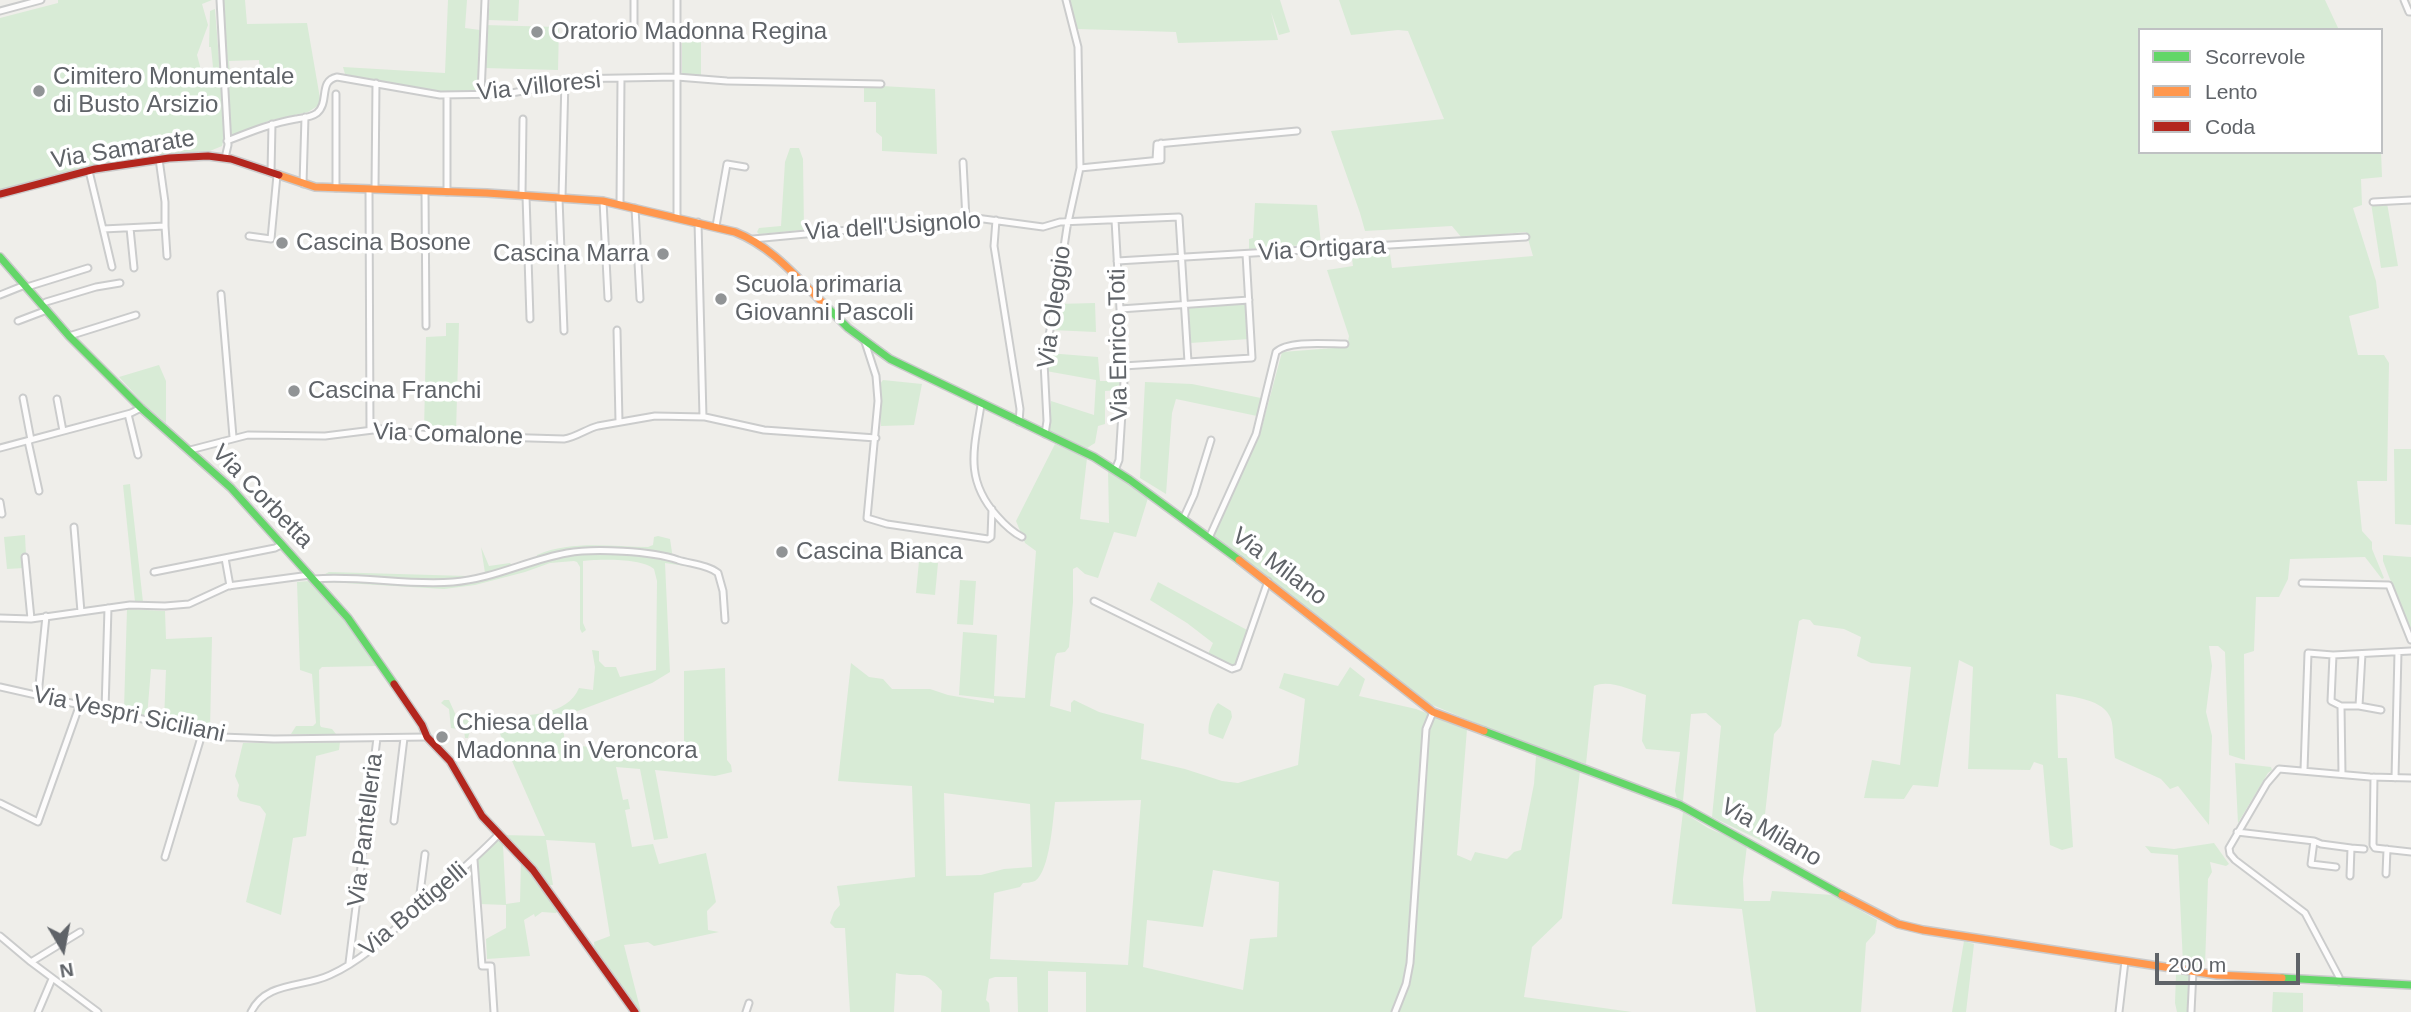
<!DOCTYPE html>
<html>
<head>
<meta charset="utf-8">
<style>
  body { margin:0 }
  #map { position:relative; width:2411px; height:1012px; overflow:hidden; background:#efeeea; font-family:Arial,sans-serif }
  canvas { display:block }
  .legend { position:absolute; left:2138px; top:28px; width:245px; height:126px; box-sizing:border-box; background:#fff; border:2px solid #bfc1c3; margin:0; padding:9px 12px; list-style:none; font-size:21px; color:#5f6368 }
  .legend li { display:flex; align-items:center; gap:14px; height:35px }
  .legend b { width:35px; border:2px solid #bfc1c3 }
  .north { position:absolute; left:28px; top:914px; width:70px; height:70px; -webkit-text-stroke:5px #fff; paint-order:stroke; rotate:170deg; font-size:19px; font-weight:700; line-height:28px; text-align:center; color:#5f6368 }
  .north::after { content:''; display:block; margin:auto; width:24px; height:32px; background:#5f6368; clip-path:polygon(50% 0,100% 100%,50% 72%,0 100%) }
  .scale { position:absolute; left:2155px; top:953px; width:145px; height:32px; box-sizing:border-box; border:4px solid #5f6368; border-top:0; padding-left:9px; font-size:21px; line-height:24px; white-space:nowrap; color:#5f6368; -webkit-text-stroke:5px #fff; paint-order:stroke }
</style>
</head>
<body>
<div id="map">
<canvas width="2411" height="1012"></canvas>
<ul class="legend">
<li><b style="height:9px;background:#63d668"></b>Scorrevole</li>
<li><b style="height:9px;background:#ff974d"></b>Lento</li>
<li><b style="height:9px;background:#b3261e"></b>Coda</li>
</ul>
<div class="north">N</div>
<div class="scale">200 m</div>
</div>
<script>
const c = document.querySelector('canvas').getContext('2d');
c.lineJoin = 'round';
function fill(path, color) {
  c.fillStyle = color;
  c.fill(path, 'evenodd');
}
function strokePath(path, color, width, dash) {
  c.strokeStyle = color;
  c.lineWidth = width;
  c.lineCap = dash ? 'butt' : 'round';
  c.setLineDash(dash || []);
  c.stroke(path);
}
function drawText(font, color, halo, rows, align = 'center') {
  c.font = font + ' Arial,sans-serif';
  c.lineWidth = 7;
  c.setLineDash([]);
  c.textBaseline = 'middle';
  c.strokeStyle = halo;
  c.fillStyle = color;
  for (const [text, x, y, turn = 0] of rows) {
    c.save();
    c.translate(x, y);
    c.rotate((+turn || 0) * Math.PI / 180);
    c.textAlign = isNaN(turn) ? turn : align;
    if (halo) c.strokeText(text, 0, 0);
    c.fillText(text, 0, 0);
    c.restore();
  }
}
fill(new Path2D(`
  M58 0H212L202 4 208 25 197 55 201 70 213 67 211 47H209L210 11 215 9 225 134 222 146 210 151 176 153 93 165 0 190V18L58 3Z
  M222 0H245L247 24 307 23 321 104 308 112 268 121 229 138ZM259 60 260 85 231 86 229 61Z
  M448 0H467L465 28 480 30 477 91 432 92 345 74 343 67 445 73Z
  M490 0H519L518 21 488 20Z
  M1069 0H1280L1290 32 1279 35 1271 12 1278 40 1178 43 1176 32 1077 29Z
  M1339 0H2325L2339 30H2140V152L2381 151 2382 177 2361 179 2362 205 2353 208 2376 281 2379 308 2349 316 2358 355H2384L2389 363 2387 481H2357L2362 531 2372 542V549L2384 578 2382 579 2365 557 2290 559 2288 579 2279 597H2256L2254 651 2244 654 2245 760 2229 755 2225 652 2218 646H2209L2212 666 2206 712 2212 736 2209 825 2178 786 2170 789 2161 779 2115 758C2113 747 2114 728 2111 719 2104 699 2073 697 2056 694L2058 758H2067L2073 847 2062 850 2050 845 2043 765 2034 762 2030 770 1968 769 1973 667 1959 660 1938 787 1913 785 1904 799 1864 798 1872 760 1900 765 1911 667 1871 663 1857 656 1861 637 1844 629 1814 625 1810 620 1803 619 1799 621 1781 726 1774 734 1762 841 1712 817 1721 726 1706 713 1691 714 1683 801 1677 799 1675 791 1680 752 1646 749 1642 741 1646 695C1631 690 1609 679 1594 686L1586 764 1538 749 1430 704 1213 536 1254 443 1260 434 1282 352 1347 347 1349 336 1327 270 1353 266 1351 251 1389 247 1392 268 1533 256 1526 232 1462 238 1452 226 1365 231 1360 213 1331 131 1444 119 1408 31 1398 30 1351 35Z
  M484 25 559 27 558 70 484 68Z
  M688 27H701V76L682 75V34Z
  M864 85 935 89 937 154 882 151V137L876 132V102H864Z
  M790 148H799L803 159 804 230 759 234 757 232 759 228 781 226 785 162Z
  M1255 203 1317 205 1321 244 1249 249V239L1253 238Z
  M2371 203H2387L2398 266 2381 268Z
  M1241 302 1246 305 1249 339 1190 343 1189 308Z
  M1095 303 1096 332 1051 330 1057 304Z
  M446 323H459L456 433 424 432 426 337 446 336Z
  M1048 353 1098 357 1100 381H1121L1119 390 1105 391V424L1098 426 1095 443 1087 448 1048 431 1051 401 1094 415 1096 380 1046 371Z
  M159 365 166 381V423L145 405 119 377Z
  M883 380 922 384 914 425 881 426 879 385Z
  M1145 382 1192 384 1261 398 1257 416 1176 399 1172 413 1166 494 1140 478Z
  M1055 444 1087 458 1080 519 1109 523 1108 469 1116 473 1148 498 1136 537 1114 532 1098 578 1085 574 1077 567 1073 569V602L1069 647 1065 652 1057 653 1055 657 1050 706 1071 712V703L1074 700 1099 712 1144 724 1141 759 1185 769 1222 781 1238 783 1298 765 1305 699 1279 688 1284 673 1338 686 1350 667 1365 679 1359 696 1416 709 1467 729 1457 855 1471 861 1475 852 1507 859 1514 852 1521 850 1534 784 1536 756 1580 771 1562 918 1532 947 1524 997 1632 1012H1086V972L1048 971V1012H1018L1017 977H995L989 979 986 1000 989 1003 990 1012H941L942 991C922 967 922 979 896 973L894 1012H850L845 928H835L830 923 834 912 840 905 837 886 915 877 912 786 838 781 851 663 869 677 883 679 892 689H930L948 695 994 703V699L959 695 963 632 997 635 994 696 1025 698 1036 551 1025 543 1016 521ZM944 793 1030 804 1032 867 1004 869 981 875 946 876ZM1141 800 1128 965 990 959 994 893 1020 887 1023 883C1026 883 1033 882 1035 881 1050 871 1053 819 1055 802ZM1213 870 1279 882 1277 937 1250 939 1243 990 1143 967 1147 920 1203 927Z
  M2394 449H2411V525L2395 524Z
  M130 484 143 602H135L123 485Z
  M25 535 26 555 23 556 24 568 7 569 4 537Z
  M658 536 670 539 673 559 692 567 665 563 670 672 652 683 562 717 565 745C605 747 644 754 684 759V671L725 668 727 760 731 765 732 772 715 776 655 770 668 838 654 840 640 769 616 767 623 800 628 799 630 809 625 810 632 847 653 844 659 864 706 853 716 902 707 911 708 930 719 932 654 946 648 942 624 945 641 1012H638L595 955 594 942 610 936 595 843 546 840 553 885H546L502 835 545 836 497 727 493 726 470 731 468 738H465L464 730 451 728 449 709 441 703 444 700H449L458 720C473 720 488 717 503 717 529 715 567 716 579 688L593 690 595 667 592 650 599 651V661L605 667H616L620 677 656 670 657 581 654 569C642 558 600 559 583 561V623L586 630 582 633 580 629V567L577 562 574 561 550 563 525 572 475 585 444 589 328 582 323 575 329 572 467 576 468 581 485 573 481 547 489 566 510 563 514 568 536 560 537 555C572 540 611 547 648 547L653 545 654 537Z
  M2383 555 2411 557V634L2383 561Z
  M919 561 938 563 935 595 916 593Z
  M960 580 976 581 973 625 957 624Z
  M309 581 347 623 377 666 322 667 319 670 320 725 321 727 332 729 336 734H291L296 726H313L316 723 312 674 300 670 297 582Z
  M1158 582 1247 630 1237 665 1231 667 1208 654 1213 643 1187 623 1150 600Z
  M127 609 165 611 166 639 212 637 210 731 164 721 166 670 151 669 147 717 124 709Z
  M1218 703 1231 711 1232 717 1223 739 1209 734C1207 726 1212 709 1218 703Z
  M340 742 339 750 316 756 306 836 293 838 281 915 246 902 266 814 260 806 240 801 237 796 239 785 235 776 243 743Z
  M2235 763 2271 767 2272 770 2268 773 2238 823Z
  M1683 812 1708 828 1747 845 1743 879 1744 901H1770L1772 891 1833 895 1877 920 1875 933 1866 943 1861 1012H1756L1742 909 1672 904Z
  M497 839 503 845 506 904 520 902 521 860 558 910 556 913 542 912 535 917 534 914 524 920 530 956 487 959 486 939 506 928V905L480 904 476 861Z
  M2214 843 2229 864 2226 866 2210 862 2212 872 2208 879 2205 966 2203 968 2192 965 2193 963 2183 964 2178 855 2151 853 2145 846 2174 849Z
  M1964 941 1974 944 1966 1012H1952Z
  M2176 974 2188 975 2190 979 2188 1012H2177L2175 1003Z
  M2273 992 2303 993V1012H2272Z`), '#d8ebd6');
const street = new Path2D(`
  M220 0 228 145 225 158
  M634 0V26
  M677 0V217
  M2404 0 2409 12H2411
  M0 11 41 0
  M336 94V188
  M481 94 485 0
  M227 141C250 132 272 123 296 119 303 118 312 117 317 113 330 102 318 81 337 77L440 95 506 94 539 88 565 79 677 77 727 81 881 84
  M1156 160 1157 144 1297 131
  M963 162 966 219
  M1080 168 1161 160V143
  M89 171 103 229 165 226V202L159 159
  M271 173 272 124
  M303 184 305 117
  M369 189 370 430
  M375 189 376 83
  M425 191 426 326
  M447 192V95
  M522 195 523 119
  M526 196 530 319
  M559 198 564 331
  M562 198 565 79
  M603 201 608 298
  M2373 202 2411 200
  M620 204 621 79
  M635 208 640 299
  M996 220 994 246 1020 409 1019 422
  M1115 220 1124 381 1119 460 1115 470
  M698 222 703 417
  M165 226 167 256
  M716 226 727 164 745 167
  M130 228 134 268
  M103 229 112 267
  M249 236 271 239 277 175
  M753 239 976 218 1043 227 1060 222 1179 217 1188 362
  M1117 261 1526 237
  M27 287 88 268
  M221 294 233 437
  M0 295 25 285
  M46 302 96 287 120 283
  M1120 309 1249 300
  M18 321 47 310
  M617 330 619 422
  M69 336 136 315
  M865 342 876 376 878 401 867 518 887 524 988 539 991 537 992 509
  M1123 366 1252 358 1246 254
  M23 398 31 440
  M57 399 63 431
  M981 405C974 449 964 479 997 516 1004 524 1012 532 1022 537
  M128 414 138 455
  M1045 434 1047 421 1044 362 1058 287 1067 227 1080 168 1078 47 1066 0
  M28 441 39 491
  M0 448 131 413 141 408
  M190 450 248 435 325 436 381 429 430 435 564 439C577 437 586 429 598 426L655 416 705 417 764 430 876 438
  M0 502 2 514
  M1183 519 1194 495 1211 440
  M74 527 81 612
  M1209 538 1256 434 1276 352C1288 340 1328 344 1345 344
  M25 557 31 619
  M225 558 230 586
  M154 572 275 548 281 545
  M314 579C361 575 407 586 453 582 493 579 528 560 567 553 594 548 652 551 678 560 691 564 708 565 718 573L723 591 725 620
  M2302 583 2389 585 2411 640
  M1094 601 1232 669 1238 667 1268 581
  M0 618 31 619 130 605 165 606 189 604 228 586 310 575
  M2333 655 2331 701 2341 706H2359L2362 654
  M0 687 222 737 274 739 427 737
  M38 695 46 616
  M2341 706 2342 774
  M2359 706 2381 710
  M105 710 108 608
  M2304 770 2308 653 2333 655 2411 651
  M2374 777 2373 845 2375 848 2411 852
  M2395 778 2398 652
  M0 803 38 822 80 704
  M394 821 404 738
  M2237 832 2314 841 2321 844 2351 848
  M2314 841 2311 864 2336 867
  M165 857 202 734
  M474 860 482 966H491L494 1012
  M2386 874 2387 849
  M2350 876 2351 848 2364 849
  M418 909 425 854
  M0 936 31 962 98 1012
  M31 962 80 932
  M349 963 377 738
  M2339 982V977L2305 913 2235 860 2230 854 2229 848 2267 783 2279 769 2370 777 2411 778
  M38 1012 52 979
  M251 1012C266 981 303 988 330 975 365 959 391 932 419 907 446 883 473 861 498 835
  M746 1012 749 1003
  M1395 1012 1406 984 1410 963 1426 729 1433 712
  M2119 1012 2125 961
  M2191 1012 2193 971`);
const fast = new Path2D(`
  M0 257 69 336 141 408 231 488 348 618 394 684
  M826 306 848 328 890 359 1094 457 1130 480 1239 560
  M1484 731 1680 805 1842 895
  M2282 978 2411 985`);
const slow = new Path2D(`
  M279 175 315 187 487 193 603 201 735 232C773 247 798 279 826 306
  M1239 560 1433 712 1484 731
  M1842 895 1898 924 1923 930 2217 975 2282 978`);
const jam = new Path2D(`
  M0 194 95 169 169 158 208 156 231 159 279 175
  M394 684 422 725 427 737 450 761 482 816 533 870 635 1012`);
strokePath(street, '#cbcccc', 9);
strokePath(fast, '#cacacb', 10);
strokePath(slow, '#cacacb', 10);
strokePath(jam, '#cacacb', 10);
strokePath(street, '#fdfcfc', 5);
strokePath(fast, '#63d668', 7);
strokePath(slow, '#ff974d', 7);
strokePath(jam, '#b3261e', 7);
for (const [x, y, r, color] of [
  [537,32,7,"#919496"],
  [39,91,7,"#919496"],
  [282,243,7,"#919496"],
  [663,254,7,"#919496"],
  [721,299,7,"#919496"],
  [294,391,7,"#919496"],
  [782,552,7,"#919496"],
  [442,737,7,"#919496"]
]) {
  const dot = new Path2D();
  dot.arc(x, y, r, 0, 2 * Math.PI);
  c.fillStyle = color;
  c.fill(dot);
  strokePath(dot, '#fff', 2.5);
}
drawText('24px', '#5f6368', '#fff', [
  ["Oratorio Madonna Regina",551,32],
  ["Cimitero Monumentale",53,77],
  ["di Busto Arsizio",53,105],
  ["Cascina Bosone",296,243],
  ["Cascina Marra",649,254,"right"],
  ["Scuola primaria",735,285],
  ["Giovanni Pascoli",735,313],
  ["Cascina Franchi",308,391],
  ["Cascina Bianca",796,552],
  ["Chiesa della",456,723],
  ["Madonna in Veroncora",456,751]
], 'left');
drawText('24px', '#5f6368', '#fff', [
  ["Via Villoresi",539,87,-6],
  ["Via Samarate",123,150,-9],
  ["Via dell'Usignolo",893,227,-4],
  ["Via Ortigara",1322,250,-3],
  ["Via Oleggio",1055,307,-82],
  ["Via Enrico Toti",1119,345,-91],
  ["Via Comalone",448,435,2],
  ["Via Corbetta",262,497,46],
  ["Via Milano",1279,567,37],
  ["Via Vespri Siciliani",129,715,12],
  ["Via Pantelleria",366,830,-83],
  ["Via Milano",1771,833,30],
  ["Via Bottigelli",414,910,-40]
]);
</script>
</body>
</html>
